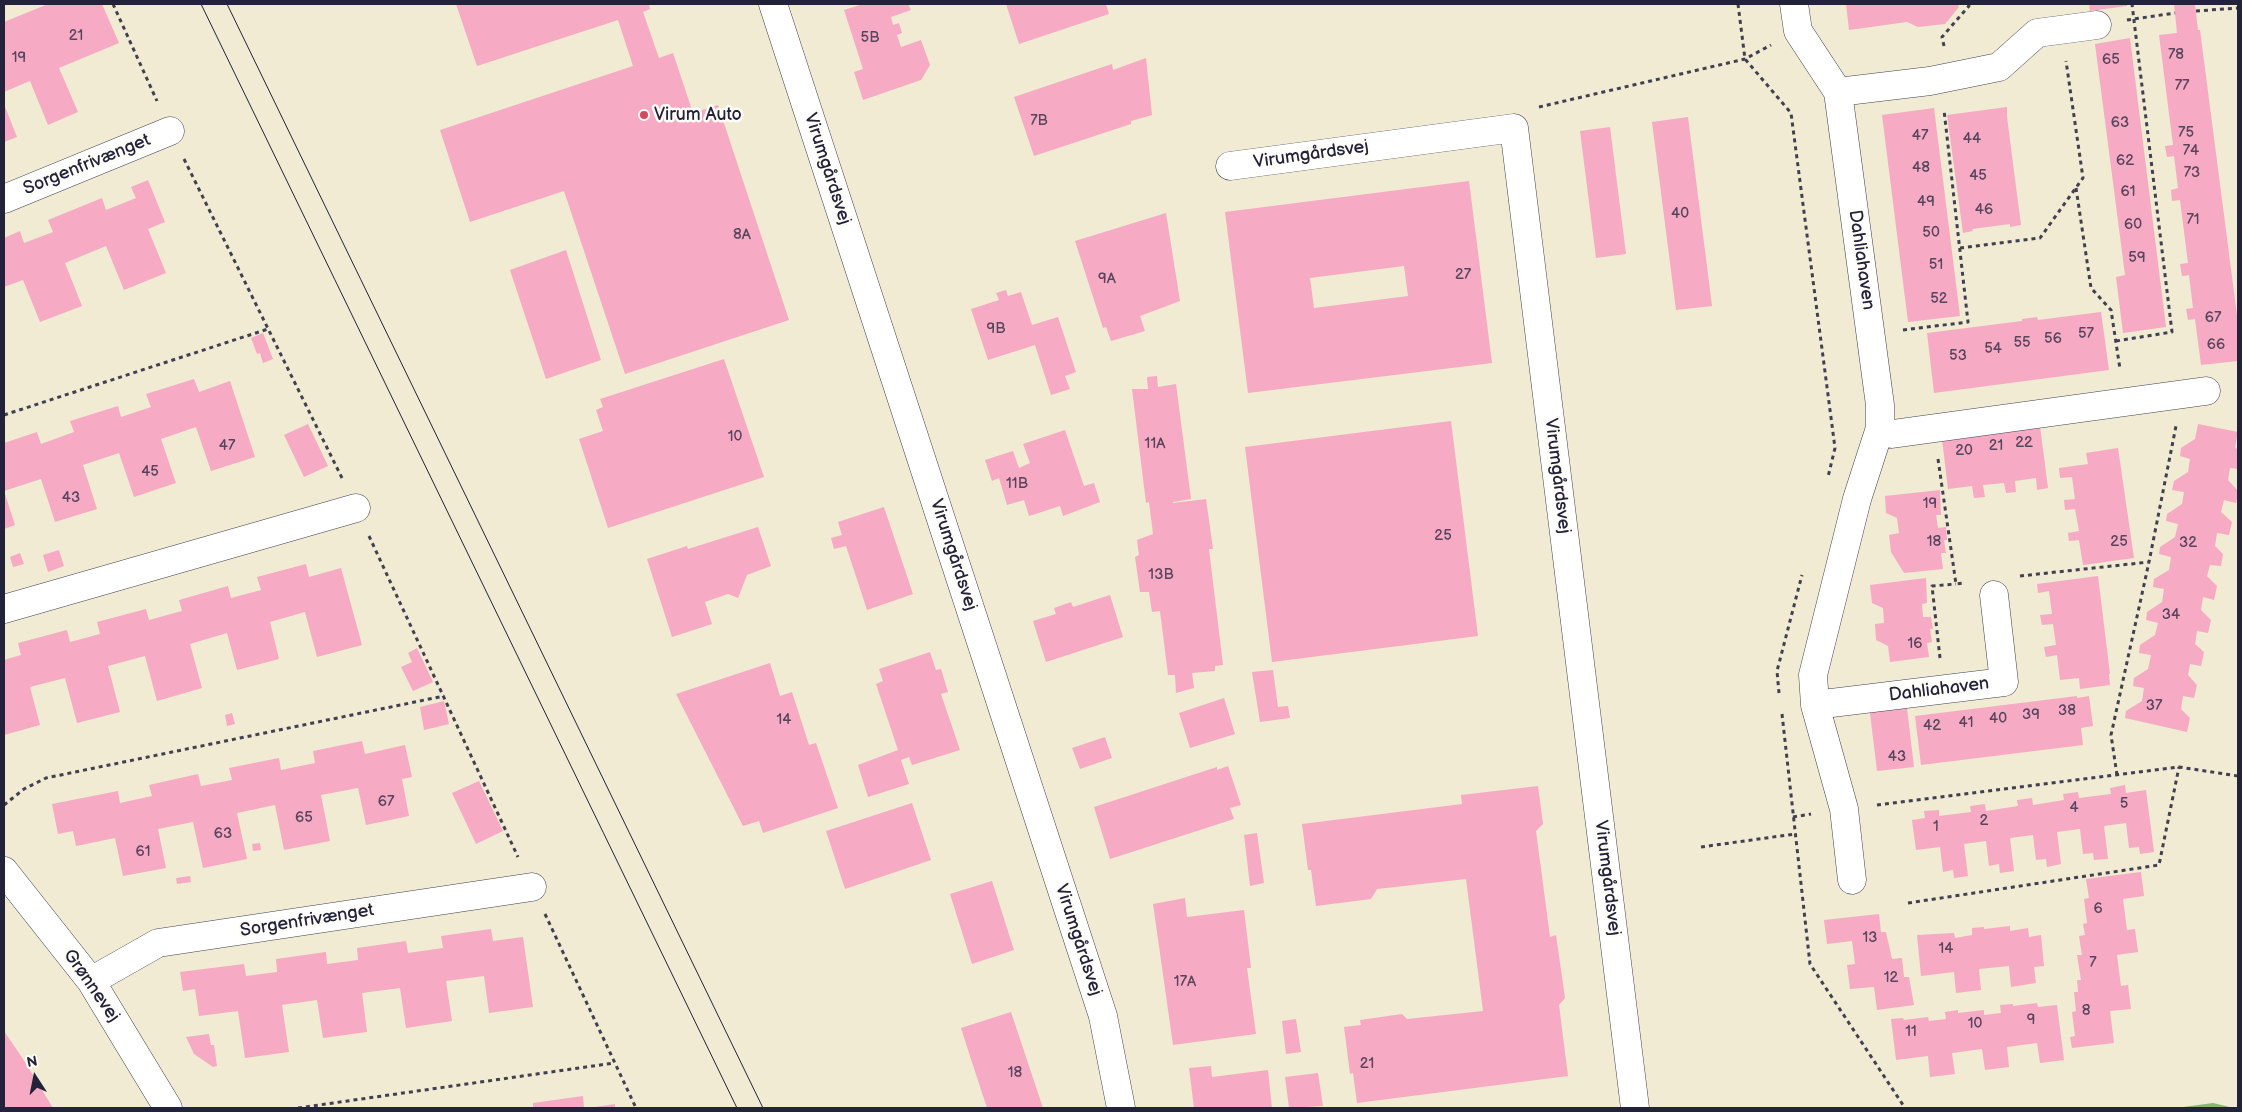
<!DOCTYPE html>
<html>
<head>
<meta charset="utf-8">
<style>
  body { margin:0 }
  #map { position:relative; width:2242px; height:1112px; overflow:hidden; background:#f0ebd2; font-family:"Balsamiq Sans",sans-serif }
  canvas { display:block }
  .frame { position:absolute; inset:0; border:5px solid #22223b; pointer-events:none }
  .north { position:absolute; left:10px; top:1052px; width:50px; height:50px; -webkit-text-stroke:4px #fdfcf7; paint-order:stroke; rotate:349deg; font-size:14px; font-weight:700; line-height:20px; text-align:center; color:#22223b }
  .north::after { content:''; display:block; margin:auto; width:18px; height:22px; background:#22223b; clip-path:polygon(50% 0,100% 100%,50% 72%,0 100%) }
</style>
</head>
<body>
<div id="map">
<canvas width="2242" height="1112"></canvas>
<div class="frame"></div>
<div class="north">N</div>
</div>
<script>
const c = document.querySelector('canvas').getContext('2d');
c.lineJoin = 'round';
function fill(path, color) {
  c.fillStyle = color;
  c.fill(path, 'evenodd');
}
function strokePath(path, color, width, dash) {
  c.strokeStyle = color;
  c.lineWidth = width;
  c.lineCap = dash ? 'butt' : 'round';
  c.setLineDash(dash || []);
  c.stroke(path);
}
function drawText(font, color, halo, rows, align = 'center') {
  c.font = font + ' "Balsamiq Sans",sans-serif';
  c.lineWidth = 5;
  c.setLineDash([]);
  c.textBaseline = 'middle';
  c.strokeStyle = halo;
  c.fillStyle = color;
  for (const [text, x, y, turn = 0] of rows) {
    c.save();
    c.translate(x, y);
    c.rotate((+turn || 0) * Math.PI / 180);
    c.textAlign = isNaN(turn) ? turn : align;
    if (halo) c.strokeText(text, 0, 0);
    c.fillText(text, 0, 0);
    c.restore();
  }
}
fill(new Path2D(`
  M2213 1103 2234 1108H2176Z`), '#84b873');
fill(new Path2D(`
  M48 4H102L119 43 59 68 78 112 48 125 30 81 4 92V22Z
  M456 4H649L650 9 643 12 659 58 673 53 693 113 718 105 789 320 625 374 564 191 470 222 440 130 633 66 618 20 477 66Z
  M863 4H908L911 10 891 17 893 25 899 23 902 33 897 35 901 47 921 40 930 65 921 80 863 100 854 72 863 69 844 10Z
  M1006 4H1106L1109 14 1019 44Z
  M1846 4H1958L1959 7 1945 24 1918 27 1907 22 1849 30Z
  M2089 4H2127V6L2090 11Z
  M2174 4H2195L2198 30H2200L2238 323V361L2201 365 2195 319 2188 320 2186 309 2193 308 2189 275 2182 276 2180 264 2188 263 2180 200 2172 201 2171 190 2178 188 2174 156 2167 157 2165 146 2173 145 2159 35 2177 33Z
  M2130 38 2166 327 2123 333 2116 277 2125 275 2095 44Z
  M1146 58 1152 115 1131 121V124L1034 156 1014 97 1112 64 1113 70Z
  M4 104 17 137 4 142Z
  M2007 107V117L2021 225 2010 227V224L1972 229 1973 231 1963 233 1947 115Z
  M1934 108 1960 316 1908 322 1882 115Z
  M1688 117 1712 306 1676 310 1652 122Z
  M1610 127 1626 254 1596 258 1580 131Z
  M148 180 165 222 148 229 166 273 124 290 106 246 65 263 82 306 40 322 23 280 4 287V238L20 231 24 243 53 232 48 220 102 198 106 210 136 198 131 187Z
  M1469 181 1492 363 1248 393 1225 212ZM1404 266 1408 296 1314 308 1310 278Z
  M1166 213 1180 301 1140 316 1145 331 1111 341 1106 327 1103 328 1075 241Z
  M566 250 601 360 546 379 510 270Z
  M1006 290 1008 296 1021 292 1032 325 1058 317 1076 372 1065 376 1070 389 1051 395 1035 345 988 360 971 309 999 300 996 293Z
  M2101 312 2109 370 1934 393 1927 333 2022 321V319L2037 317 2038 320Z
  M263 333 273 359 263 363 260 353 257 354 251 338Z
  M724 359 764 477 608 528 579 439 603 431 596 410 603 407 600 399Z
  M1157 376 1158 387 1176 384 1191 499 1173 502V503L1206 499 1213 549H1209L1223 665 1215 666V671L1192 673 1194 688 1176 693 1175 675H1168L1160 611 1152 612 1149 592H1140L1135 557 1139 555 1137 540 1153 534 1149 502 1146 503 1132 389H1148L1147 377Z
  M194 379 199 392 230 381 255 457 211 471 196 427 161 439 176 483 134 497 119 453 83 465 97 509 55 522 41 479 4 491 15 525 4 529V443L37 432 41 444 74 432 70 421 118 406 121 417 151 407 146 394Z
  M1451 421 1478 636 1272 662 1245 447Z
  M308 424 328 466 304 477 284 435Z
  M2198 424 2238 432 2235 447 2238 450V469L2230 468 2228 480 2238 491V494L2236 503 2224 500 2221 512 2232 522 2229 535 2217 533 2215 546 2223 554 2221 566 2210 565 2207 576 2217 586 2214 600 2203 597 2201 610 2211 620 2208 633 2197 631 2195 644 2204 652 2201 666 2190 664 2188 675 2197 685 2194 698 2183 696 2181 709 2190 718 2187 732 2125 718 2126 711 2142 701 2144 688 2133 686 2134 678 2148 669 2151 655 2139 653 2140 645 2155 635 2158 623 2146 620 2147 612 2162 602 2164 589 2153 587 2154 579 2169 570 2171 557 2159 554 2160 547 2175 537 2178 524 2166 521 2167 514 2182 504 2184 492 2172 490 2174 481 2188 472 2190 459 2180 456 2181 448 2195 439Z
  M2040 426 2048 488 2037 490 2036 478 2015 481 2016 492 2006 493 2004 483 1983 485 1985 497 1974 498 1972 486 1948 489 1942 439Z
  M1065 430 1084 486 1094 483 1100 502 1063 516 1060 506 1029 516 1024 500 1007 505 999 478 992 481 985 460 1013 451 1019 468 1030 463 1023 444Z
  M2118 448 2134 558 2083 565 2079 540 2069 541 2068 533 2079 531 2075 509 2065 510 2064 500 2075 499 2072 477 2060 478 2059 468 2088 464 2086 453Z
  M1940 490 1941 515H1936L1938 528 1946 527 1947 540H1944L1946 553H1941L1943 569 1904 573 1891 552 1889 535 1899 533 1897 518 1886 513 1885 496Z
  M884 507 913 594 867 610 846 546 834 549 831 538 842 535 838 522Z
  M758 527 771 566 747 575 738 598 728 594 705 602 712 624 672 637 647 559 687 546 688 549Z
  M59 550 64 566 48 572 43 555Z
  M20 553 24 564 13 567 10 557Z
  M306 564 309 577 341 568 362 645 317 657 305 612 270 622 279 659 237 670 227 633 190 644 202 688 157 701 145 656 108 666 120 712 77 723 65 678 30 687 40 725 4 735V660L21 655 18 643 67 630 70 642 100 634 97 622 146 609 149 620 182 611 179 600 228 586 231 598 261 590 257 577Z
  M2098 576 2110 674H2109L2110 685 2080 689 2079 678 2060 680 2057 655 2046 657 2044 647 2056 645 2053 624 2042 625 2040 615 2052 614 2049 591 2038 593 2037 584Z
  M1926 578 1927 603 1922 604 1923 617H1931L1933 629H1930L1932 642 1927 643 1929 657 1890 662 1888 646 1876 640 1875 624 1884 623 1883 608 1872 603 1870 585Z
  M1110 595 1123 637 1046 662 1033 621 1056 614 1054 608 1071 602 1073 607Z
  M417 648 433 682 413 691 401 667 412 662 408 653Z
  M930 652 936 670 941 669 948 692 941 694 960 750 912 765 909 757 901 760 909 784 868 797 858 765 898 750 876 684 883 681 879 669Z
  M770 663 780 696 792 692 809 745 816 743 838 808 763 833 759 821 743 826 676 694Z
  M1273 670 1278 707 1288 706 1290 718 1260 722 1252 672Z
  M2077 696V698L2089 696 2093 726 2081 728 2083 745 1921 765 1915 716Z
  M1224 698 1235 734 1190 748 1179 713Z
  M1906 700 1914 767 1877 771 1869 705Z
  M444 701 449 724 424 730 420 707Z
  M232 713 235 724 227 726 225 715Z
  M1105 737 1112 758 1080 769 1072 748Z
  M362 741 365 754 405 745 412 777 402 779 409 816 366 825 358 788 321 795 330 841 284 850 275 805 237 813 247 859 203 868 193 822 158 829 166 868 123 876 115 838 76 846 73 831 58 834 52 804 118 791 120 803 152 796 149 785 198 774 201 786 232 780 229 768 279 758 281 770 315 763 313 751Z
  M1228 766 1241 805 1230 808 1234 819 1110 859 1094 807 1217 767V770Z
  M479 781 503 831 476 844 452 793Z
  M2125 785 2126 793 2146 790 2154 852 2140 854 2139 847 2129 848 2126 823 2104 826 2108 859 2094 860 2093 853 2083 854 2080 829 2057 832 2061 864 2047 867 2046 859 2036 860 2033 835 2010 838 2014 871 2000 873 1999 864 1989 866 1986 841 1964 844 1968 876 1954 878 1953 870 1943 872 1940 847 1916 850 1912 820 1925 818 1924 811 1939 810V816L1971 812 1970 806 1985 804 1986 811 2018 806 2017 800 2032 798 2033 805 2064 800 2063 794 2078 792 2079 798 2111 794 2110 788Z
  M1538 786 1543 824 1536 831 1550 937 1556 935 1565 998 1559 1005 1568 1076 1357 1103 1353 1073 1350 1074 1344 1027 1361 1025 1360 1020 1402 1014 1407 1019 1483 1011 1466 879 1377 889 1371 899 1316 906 1311 870H1308L1302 824 1462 804 1461 795Z
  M912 803 931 860 845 889 826 831Z
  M1257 833 1264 883 1250 886 1244 835Z
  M260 843 261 850 253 851 252 844Z
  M2141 872 2144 896 2123 899 2127 930 2135 929 2138 952 2117 955 2121 986 2128 985 2131 1009 2110 1011 2114 1043 2072 1048 2070 1037 2075 1036 2072 1012 2076 1011 2074 992H2078L2077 980H2081L2077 955H2082L2079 936 2085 935 2083 924 2087 923 2084 899 2089 898 2086 879Z
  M190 876 191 882 177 884 176 878Z
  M992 881 1014 950 972 964 950 894Z
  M1185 898 1187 917 1244 910 1251 968H1247L1256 1034 1173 1045 1153 904Z
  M1879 914 1881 932H1886L1892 959 1902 958 1904 977H1909L1914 1005 1877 1010 1874 987 1850 989 1847 965 1855 964 1852 941 1827 944 1824 920Z
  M2010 926V931L2028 928 2029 937 2041 935 2044 966 2034 967 2036 983 2011 987 2009 966 1979 969 1981 990 1956 993 1954 972 1921 976 1917 935 1954 933 1955 938 1972 935V928L1984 927V929Z
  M491 929 493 941 523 937 533 1007 489 1013 484 976 446 981 452 1021 406 1028 400 988 362 993 367 1032 323 1038 317 1000 282 1005 289 1052 245 1058 238 1011 199 1016 195 989 183 991 180 972 244 964 246 976 277 972 276 959 326 952 327 964 358 960 357 948 406 941 408 953 443 948 441 936Z
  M2037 1003 2038 1007 2057 1005 2064 1060 2040 1063 2037 1043 2007 1047 2009 1067 1985 1070 1982 1049 1952 1053 1955 1074 1930 1077 1928 1056 1896 1060 1891 1019 1903 1018 1904 1020 1928 1017 1929 1021 1946 1019 1945 1012 1958 1010V1013L1984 1010V1015L2001 1013 2000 1005 2013 1004V1006Z
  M1011 1012 1043 1108H987L969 1053 961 1028Z
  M1296 1019 1301 1052 1286 1054 1282 1021Z
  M4 1031 23 1059 53 1108H4Z
  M209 1034 211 1045H214L217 1066 213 1067 194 1054 186 1037Z
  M1211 1066 1212 1077 1268 1070 1272 1108H1194L1189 1068Z
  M1318 1073 1323 1106 1289 1108 1285 1077Z
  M583 1096 584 1108H533V1103Z
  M615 1104V1108H595V1107Z`), '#f6aac4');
const minor = new Path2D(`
  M773 4 1103 1016 1121 1108
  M1794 4 1798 31 1838 92 1880 405V428L1857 499 1813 675 1815 705 1844 809 1852 880
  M1838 92 1930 81 1999 67 2037 33 2097 25
  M1230 166 1514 128 1635 1108
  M4 199 170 131
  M1880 428 1892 434 2206 391
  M4 609 356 508
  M1815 705 2004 682 1994 595
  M4 871 91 981 168 1108
  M91 981 158 943 532 887`);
strokePath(minor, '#414052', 29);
strokePath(new Path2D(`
  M113 4 157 101
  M1738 4 1745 59 1791 113 1835 448 1828 477
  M2196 11 2238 8
  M2127 20 2175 13
  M1944 46 1942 37 1969 6 1968 4
  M1539 107 1745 59 1771 45
  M184 159 342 478
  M2076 188 2091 288 2111 310 2120 369
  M1960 248 2040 238 2083 178 2066 61
  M1903 330 1968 322 1944 110
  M2116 341 2172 332 2132 4
  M4 415 268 329
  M1938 459 1956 584 1964 583
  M369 536 518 857
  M2020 576 2149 562 2176 426
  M1940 658 1932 586 1956 584
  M1779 693 1777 671 1802 575
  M1782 714 1810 964 1905 1108
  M2117 775 2111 735 2149 562
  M4 805 24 789 46 778 444 696
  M1877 805 2179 767 2238 776
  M1793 817 1811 814
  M1701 847 1795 834
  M1908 903 2159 865 2179 767
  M545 914 636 1108
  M298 1108 614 1063`), '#414052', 3, [4, 4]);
strokePath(minor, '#fff', 28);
strokePath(new Path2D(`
  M201 4 737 1108
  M227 4 763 1108`), '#22223b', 1);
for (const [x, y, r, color] of [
  [644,115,5,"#d1495b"]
]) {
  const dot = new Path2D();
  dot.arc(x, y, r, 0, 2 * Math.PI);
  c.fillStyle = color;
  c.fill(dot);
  strokePath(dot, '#fdfcf7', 2);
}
drawText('15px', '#57445d', null, [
  ["21",76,36],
  ["5B",870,38],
  ["78",2176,55],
  ["19",19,58],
  ["65",2111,60],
  ["77",2182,86],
  ["7B",1039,121],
  ["63",2120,123],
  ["75",2186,133],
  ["47",1920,136],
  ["44",1972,139],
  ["74",2191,151],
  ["62",2125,161],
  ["48",1921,168],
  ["73",2192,173],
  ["45",1978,176],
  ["61",2128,192],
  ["49",1926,202],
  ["46",1984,210],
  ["40",1680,214],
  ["71",2193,220],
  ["60",2133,225],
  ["50",1931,233],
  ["8A",742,235],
  ["59",2137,258],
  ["51",1936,265],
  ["27",1463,275],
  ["9A",1107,279],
  ["52",1939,299],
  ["67",2213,318],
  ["9B",996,329],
  ["57",2086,334],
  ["56",2053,339],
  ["55",2022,343],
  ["66",2216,345],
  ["54",1993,349],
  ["53",1958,356],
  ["10",735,437],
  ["22",2024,443],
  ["11A",1155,444],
  ["47",227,446],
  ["21",1996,446],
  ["20",1964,451],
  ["45",150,472],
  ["11B",1017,484],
  ["43",71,498],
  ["19",1930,504],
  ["25",1443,536],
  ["18",1934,542],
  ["25",2119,542],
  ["32",2188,543],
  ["13B",1161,575],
  ["34",2171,615],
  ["16",1915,644],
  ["37",2154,706],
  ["38",2067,711],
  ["39",2031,715],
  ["40",1998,719],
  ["14",784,720],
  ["41",1966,723],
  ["42",1932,726],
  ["43",1897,757],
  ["67",386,802],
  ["5",2124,804],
  ["4",2074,808],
  ["65",304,818],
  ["2",1984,821],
  ["1",1936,827],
  ["63",223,834],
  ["61",143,852],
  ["6",2098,909],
  ["13",1870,938],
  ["14",1946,949],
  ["7",2093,963],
  ["12",1891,978],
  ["17A",1185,982],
  ["8",2086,1011],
  ["9",2031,1020],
  ["10",1975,1024],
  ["11",1911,1032],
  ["21",1367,1064],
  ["18",1015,1073]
]);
drawText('18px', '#22223b', '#fdfcf7', [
  ["Virum Auto",654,115]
], 'left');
drawText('18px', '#22223b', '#fdfcf7', [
  ["Virumgårdsvej",1311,155,-8],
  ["Sorgenfrivænget",87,165,-22],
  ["Virumgårdsvej",827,169,72],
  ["Dahliahaven",1861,260,82],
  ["Virumgårdsvej",1557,476,83],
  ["Virumgårdsvej",953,555,72],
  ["Dahliahaven",1939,690,-7],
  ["Virumgårdsvej",1607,878,83],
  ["Sorgenfrivænget",307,921,-9],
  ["Virumgårdsvej",1078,940,72],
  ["Grønnevej",91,986,55]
]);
</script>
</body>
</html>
